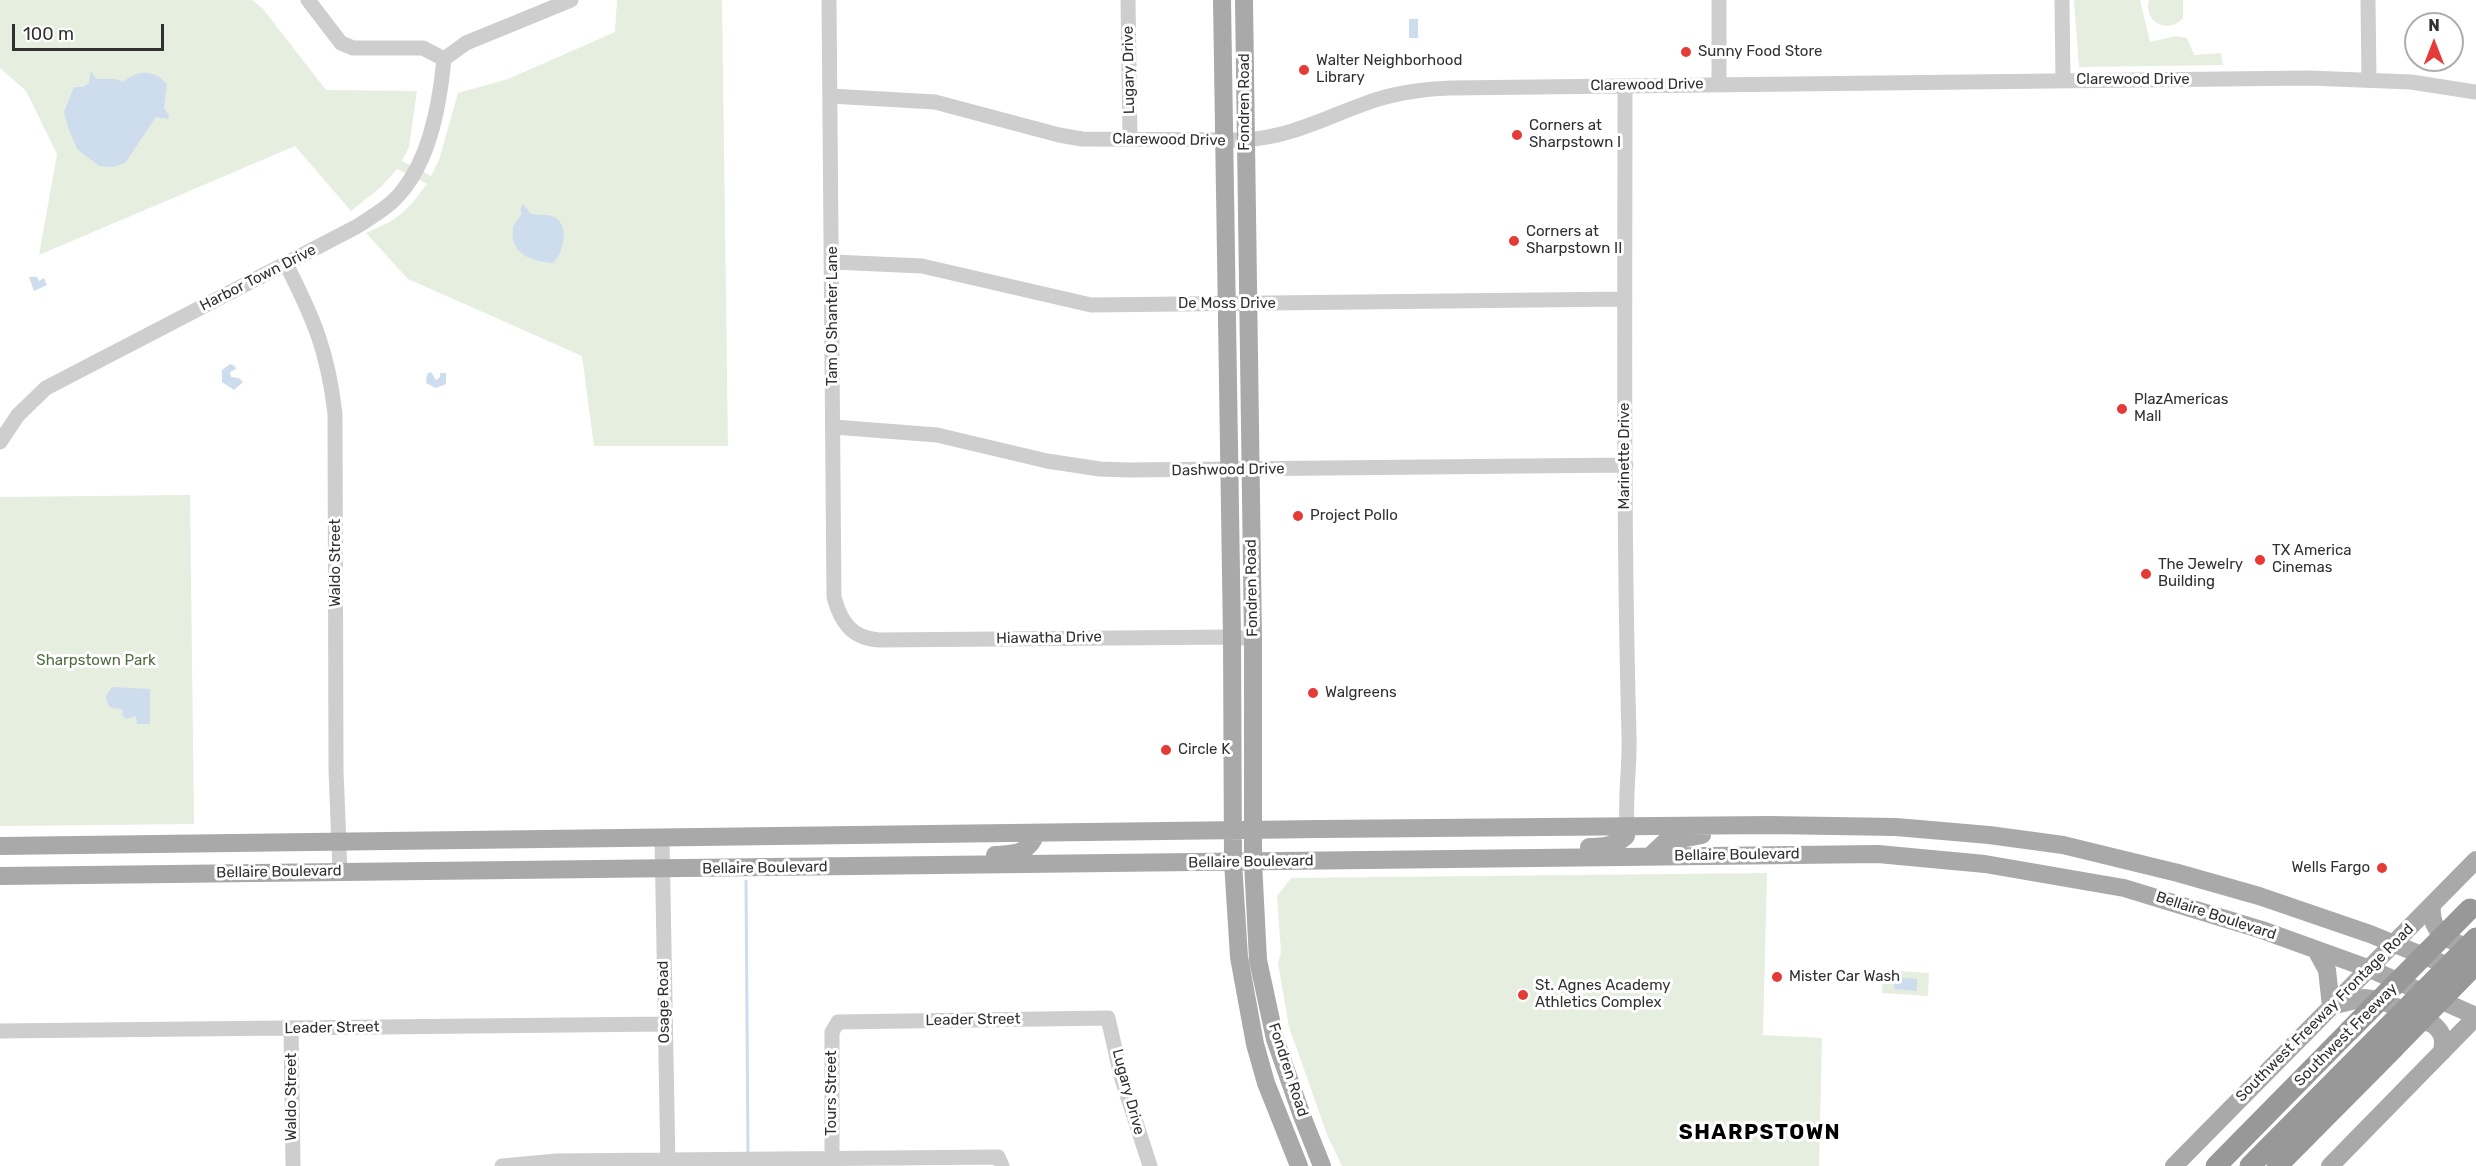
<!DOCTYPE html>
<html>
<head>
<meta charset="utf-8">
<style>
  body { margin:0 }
  #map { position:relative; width:2476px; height:1166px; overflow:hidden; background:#fff; font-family:Rubik,sans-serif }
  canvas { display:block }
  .north { position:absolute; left:2404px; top:12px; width:60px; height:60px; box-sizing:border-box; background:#fff; border:2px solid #adadad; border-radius:50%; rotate:0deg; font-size:16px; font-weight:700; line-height:24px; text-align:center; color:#313131 }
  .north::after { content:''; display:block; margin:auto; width:21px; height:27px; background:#e43b38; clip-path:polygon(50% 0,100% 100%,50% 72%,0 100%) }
  .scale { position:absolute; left:12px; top:24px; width:152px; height:27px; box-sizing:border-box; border:3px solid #313131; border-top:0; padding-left:8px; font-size:18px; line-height:21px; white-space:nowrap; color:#313131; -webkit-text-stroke:4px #fff; paint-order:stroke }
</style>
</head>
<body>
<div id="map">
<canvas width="2476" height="1166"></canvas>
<div class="north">N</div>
<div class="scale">100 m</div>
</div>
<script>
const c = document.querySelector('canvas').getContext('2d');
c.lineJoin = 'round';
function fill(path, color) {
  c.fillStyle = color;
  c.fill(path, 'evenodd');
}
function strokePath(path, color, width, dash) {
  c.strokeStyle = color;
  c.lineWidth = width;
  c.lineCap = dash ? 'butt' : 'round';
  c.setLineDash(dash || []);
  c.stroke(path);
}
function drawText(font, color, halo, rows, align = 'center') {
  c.font = font + ' Rubik,sans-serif';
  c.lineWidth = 6;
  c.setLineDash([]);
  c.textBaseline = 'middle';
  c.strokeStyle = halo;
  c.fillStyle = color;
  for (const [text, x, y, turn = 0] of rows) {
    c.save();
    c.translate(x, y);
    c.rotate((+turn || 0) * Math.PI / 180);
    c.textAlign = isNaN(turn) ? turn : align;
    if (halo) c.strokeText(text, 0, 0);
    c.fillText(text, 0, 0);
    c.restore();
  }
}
fill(new Path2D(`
  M0 0H252L263 9 326 90 417 91 409 147 402 161 431 176 439 160 458 93 508 79 615 32 617 0H722L728 446H594L582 356 408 279 366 233C398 220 406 212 427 184L397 169 382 186 351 211 295 146 39 255 57 154 26 91 0 68Z
  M2074 0H2140L2150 42 2176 36 2187 38 2194 55 2221 53 2223 65 2079 67Z
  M2149 0H2183V18C2168 35 2143 22 2149 0Z
  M190 495 194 824 0 826V497Z
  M1767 873 1763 1035 1822 1038 1819 1166H1342L1328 1137 1289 1027 1278 963 1281 952 1277 896 1291 878Z
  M1883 970 1929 973 1928 996 1882 993Z`), '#e6eee0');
fill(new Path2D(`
  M1409 19H1418V38H1409Z
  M91 71 96 79H116L123 82C139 70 153 69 167 84L164 108 169 116 168 119 156 117 125 163 113 167 99 166 77 149 69 130 64 112 74 87H83L89 83Z
  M523 204 531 214C539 216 549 213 556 218 570 228 563 253 553 263 540 262 518 258 514 242 512 238 513 231 513 227L522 213 520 209Z
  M29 277H37L39 281 44 278 47 285 34 291Z
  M230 364 235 366 236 369 230 372 231 377 239 378 243 382 234 390 222 382V370Z
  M431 372 436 380 440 377V373H446V384L436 388 426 383 427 374Z
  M112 687 150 689V724H137L136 716 126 719 123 716 122 709 112 708 108 705 106 696Z
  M1894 977 1917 979V991L1894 989Z`), '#cddded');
strokePath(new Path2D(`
  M746 881 748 1156`), '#cddded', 3);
strokePath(new Path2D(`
  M308 0 341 43 353 48H423L444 59 466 43 571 0
  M829 0 834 597C841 623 852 638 879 640L1232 637 1253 639
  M1128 0 1130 139
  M1719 0V84
  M2062 0 2063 81
  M2368 0 2369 80
  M1625 86C1625 302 1623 519 1629 735 1630 766 1625 795 1627 826
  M830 96 935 102 1059 135 1082 139 1244 140C1290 137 1322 119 1364 104 1392 93 1421 89 1451 88L2309 78 2411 82 2476 92
  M833 262 922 266 1091 305 1625 299
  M286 264C314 319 328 352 335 414L336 770 340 872
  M834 427 937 435 1047 461 1100 469 1129 470 1626 465
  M0 442 18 415 46 388 356 227C373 216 391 206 403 190 431 155 440 102 444 59
  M662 838 668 1166
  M291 1028 293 1166
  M0 1031 664 1024
  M502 1166 557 1161 998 1157 1002 1166
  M832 1166V1032L838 1022 1108 1018 1121 1076 1150 1166`), '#cecece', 15);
strokePath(new Path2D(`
  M1222 0 1232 637 1233 862 1239 957 1255 1044 1266 1083 1299 1166
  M1244 0 1253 639V862L1258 960 1275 1039 1302 1116 1322 1166
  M0 846 1320 829 1770 825 1896 827 1989 835 2063 845 2178 873 2259 896 2370 934 2461 971
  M1589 847C1603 847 1615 846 1626 836L1627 826
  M995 855C1015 854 1029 854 1036 833
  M1650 856 1665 842 1702 835
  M0 876 1878 854 1985 864 2124 888 2262 930 2370 969 2476 1016
  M2432 906C2429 936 2453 941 2476 952
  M2316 950 2327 970 2331 1006 2364 998 2381 1000 2434 1025C2444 1034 2444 1040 2442 1052
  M2174 1166 2476 860
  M2330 1166 2476 1017`), '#a9a9a9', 18);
strokePath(new Path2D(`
  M2216 1166 2349 1031
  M2250 1166 2375 1040
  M2277 1166 2394 1048`), '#989898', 21);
strokePath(new Path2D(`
  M2349 1031 2470 909
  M2375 1040 2476 938
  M2394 1048 2476 964`), '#989898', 21);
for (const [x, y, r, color] of [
  [1686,52,6,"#e43b38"],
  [1304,70,6,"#e43b38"],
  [1517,135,6,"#e43b38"],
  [1514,241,6,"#e43b38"],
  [2122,409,6,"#e43b38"],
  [1298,516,6,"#e43b38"],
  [2260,560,6,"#e43b38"],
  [2146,574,6,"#e43b38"],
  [1313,693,6,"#e43b38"],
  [1166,750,6,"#e43b38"],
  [2382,868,6,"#e43b38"],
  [1777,977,6,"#e43b38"],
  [1523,995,6,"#e43b38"]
]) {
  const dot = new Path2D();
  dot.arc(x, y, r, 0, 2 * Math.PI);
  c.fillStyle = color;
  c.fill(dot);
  strokePath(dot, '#fff', 2);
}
drawText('15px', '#313131', '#fff', [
  ["Sunny Food Store",1698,52],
  ["Walter Neighborhood",1316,61],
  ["Library",1316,78],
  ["Corners at",1529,126],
  ["Sharpstown I",1529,143],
  ["Corners at",1526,232],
  ["Sharpstown II",1526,249],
  ["PlazAmericas",2134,400],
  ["Mall",2134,417],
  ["Project Pollo",1310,516],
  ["TX America",2272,551],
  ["Cinemas",2272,568],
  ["The Jewelry",2158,565],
  ["Building",2158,582],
  ["Walgreens",1325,693],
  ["Circle K",1178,750],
  ["Wells Fargo",2370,868,"right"],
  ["Mister Car Wash",1789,977],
  ["St. Agnes Academy",1535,986],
  ["Athletics Complex",1535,1003]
], 'left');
drawText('15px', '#313131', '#fff', [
  ["Lugary Drive",1129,70,-91],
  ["Clarewood Drive",2133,80],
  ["Clarewood Drive",1647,85,-1],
  ["Fondren Road",1245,102,-90],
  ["Clarewood Drive",1169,140,1],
  ["Harbor Town Drive",258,278,-27],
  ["De Moss Drive",1227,304],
  ["Tam O Shanter Lane",833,316,-90],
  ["Marinette Drive",1625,456,-90],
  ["Dashwood Drive",1228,470,-1],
  ["Waldo Street",336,563,-90],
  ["Fondren Road",1252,588,-91],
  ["Hiawatha Drive",1049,638,-1],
  ["Bellaire Boulevard",1737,855,-1],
  ["Bellaire Boulevard",1251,862,-1],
  ["Bellaire Boulevard",765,868,-1],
  ["Bellaire Boulevard",279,872,-1],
  ["Bellaire Boulevard",2216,916,18],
  ["Osage Road",664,1002,-91],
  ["Southwest Freeway Frontage Road",2325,1013,-45],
  ["Leader Street",973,1020,-1],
  ["Leader Street",332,1028,-1],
  ["Southwest Freeway",2346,1035,-45],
  ["Fondren Road",1288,1070,72],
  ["Lugary Drive",1128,1092,75],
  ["Tours Street",832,1093,-90],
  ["Waldo Street",292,1097,-90]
]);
drawText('15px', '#506d3e', '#fff', [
  ["Sharpstown Park",96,661]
]);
c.letterSpacing = '1.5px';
drawText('bold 21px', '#000', '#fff', [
  ["SHARPSTOWN",1760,1133]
]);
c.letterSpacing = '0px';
</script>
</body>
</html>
